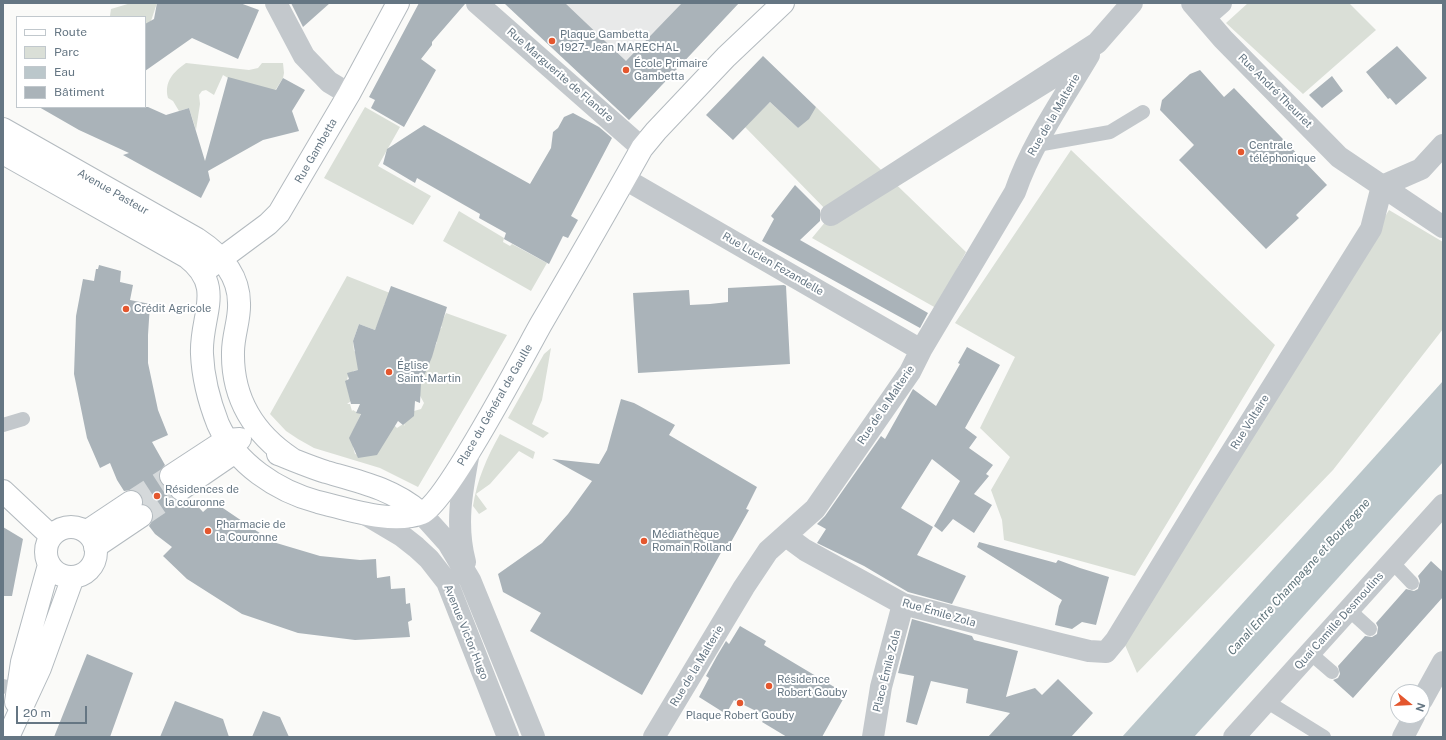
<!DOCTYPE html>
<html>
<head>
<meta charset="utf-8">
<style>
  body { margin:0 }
  #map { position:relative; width:1446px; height:740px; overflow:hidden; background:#fafaf8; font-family:"Public Sans",sans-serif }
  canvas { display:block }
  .frame { position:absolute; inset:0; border:4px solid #657683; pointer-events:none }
  .legend { position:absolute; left:16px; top:16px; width:130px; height:92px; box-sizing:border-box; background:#fff; border:1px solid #c1c8cd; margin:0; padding:5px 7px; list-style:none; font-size:12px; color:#657683 }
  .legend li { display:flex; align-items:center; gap:8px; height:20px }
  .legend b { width:20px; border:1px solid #c1c8cd }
  .north { position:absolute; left:1390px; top:684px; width:40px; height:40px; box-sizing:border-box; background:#fff; border:1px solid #c1c8cd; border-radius:50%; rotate:108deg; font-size:11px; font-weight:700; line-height:16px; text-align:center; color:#657683 }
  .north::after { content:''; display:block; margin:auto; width:14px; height:18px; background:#e4572e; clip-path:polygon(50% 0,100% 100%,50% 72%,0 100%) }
  .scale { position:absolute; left:16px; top:706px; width:71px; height:18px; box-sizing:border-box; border:2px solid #657683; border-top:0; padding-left:5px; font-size:12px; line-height:14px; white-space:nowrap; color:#657683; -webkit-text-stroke:3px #fff; paint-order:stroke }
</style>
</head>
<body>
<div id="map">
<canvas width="1446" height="740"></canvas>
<div class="frame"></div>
<ul class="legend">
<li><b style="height:5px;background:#fff"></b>Route</li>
<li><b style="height:11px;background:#dadfd7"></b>Parc</li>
<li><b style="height:11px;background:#bbc7cb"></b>Eau</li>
<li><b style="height:11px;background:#aab3b9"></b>Bâtiment</li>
</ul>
<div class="north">N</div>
<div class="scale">20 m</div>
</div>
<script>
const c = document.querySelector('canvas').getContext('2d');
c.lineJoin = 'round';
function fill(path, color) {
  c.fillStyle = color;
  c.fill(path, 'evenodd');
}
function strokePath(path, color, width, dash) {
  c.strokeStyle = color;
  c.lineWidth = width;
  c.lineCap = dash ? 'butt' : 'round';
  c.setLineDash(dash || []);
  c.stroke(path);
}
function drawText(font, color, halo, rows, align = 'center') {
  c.font = font + ' "Public Sans",sans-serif';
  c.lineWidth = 4;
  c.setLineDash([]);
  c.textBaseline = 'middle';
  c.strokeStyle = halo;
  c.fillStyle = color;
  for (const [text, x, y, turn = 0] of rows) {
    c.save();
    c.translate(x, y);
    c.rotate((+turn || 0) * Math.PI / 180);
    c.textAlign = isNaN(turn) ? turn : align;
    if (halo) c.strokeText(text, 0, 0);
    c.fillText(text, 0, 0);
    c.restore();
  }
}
fill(new Path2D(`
  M504 3H739L629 120Z`), '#e8e9e9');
fill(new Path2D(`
  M131 3H157L151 21 145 25V17H107L110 16 111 9Z
  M1248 3H1349L1376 30 1303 94 1226 23Z
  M186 63 249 70 258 68 262 63H283L284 73 283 78 268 102 223 75 214 95 206 90 202 91 199 95 200 104 196 130 189 108 179 111 173 101 168 98C164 82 173 72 186 63Z
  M770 102 798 128 816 107 966 252 936 308 812 238 831 215 745 127Z
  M365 107 400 127 378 166 431 196 413 225 324 178Z
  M1071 150 1275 345 1135 576 1004 540 1002 520 991 490 1010 457 980 428 1015 357 955 323Z
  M1389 210 1443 242V329L1333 470 1137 673 1125 645Z
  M459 211 504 238 503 242 510 246 512 244 547 263 531 291 443 241Z
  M347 276 390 293 386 305 384 304 385 308 375 330 359 324 353 341 354 351 365 356 360 370 353 371V373L348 376C345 385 349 393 351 401L347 404H350L352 411 353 410 358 413 362 411 354 429 355 446 353 447 355 454 362 456V457L394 425 397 428 403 424 405 426 404 424 414 411 421 409 424 403 417 390 437 342 435 341 439 330 442 327 440 326 446 313 507 335 418 487 380 468 314 448 298 439 286 431 270 414Z
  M551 348 542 400 532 424 549 433 543 438 508 418 544 354Z
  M500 434 535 452 533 459 519 451 490 484 476 494 487 509 479 514 473 506C477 480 487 457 500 434Z`), '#dadfd7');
fill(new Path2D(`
  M1443 381V462L1194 737H1122Z`), '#bbc7cb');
fill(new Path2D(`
  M157 3H240L259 10 238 59 192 38 145 71V24L154 19Z
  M291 3H330L303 27Z
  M419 3 465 4 432 42V45L421 59 436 70 404 127 371 108 375 100 369 97Z
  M504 3H565L626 61 682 3H739L629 120Z
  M1397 46 1427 78 1396 105 1390 98 1388 99 1366 72Z
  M763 56 816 107 809 119 798 128 770 102 733 140 706 115Z
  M1200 70 1224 97 1234 88 1327 185 1296 215 1299 218 1266 249 1179 160 1194 145 1160 110 1162 100 1190 74Z
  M1332 76 1343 91 1322 108 1309 95Z
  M228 77 276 90 283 78 305 90 292 111 299 131 263 140 208 171 210 180 201 198 123 155 129 153 79 130 39 107H148L166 115 189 108 205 161Z
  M573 113 599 127 612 138 571 216 578 220 568 238 563 236 549 264 504 239 506 233 479 218 480 214 417 178 415 183 383 164 387 149 424 125 530 184 551 148 553 132 558 128 564 117Z
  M795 185 820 210V221L800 240 928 313 920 328 762 241 774 219 771 216Z
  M99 265 121 271 120 282 133 285 130 300 150 304 148 335V363L158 410 168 435 152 442 165 465 160 471 159 477 160 482 169 488 171 496 176 500 182 501 190 498 203 512 214 502 273 542 320 556 360 560 376 559 377 578 390 576 391 589 405 588 406 604 410 603 412 620 408 622 410 637 355 640 298 633 242 614 187 579 163 556 172 547 155 534 149 526 152 521 153 516 152 509 143 504 142 495 137 491 131 490 124 491 117 480 110 463 100 468 87 438 74 374 76 316 83 279 94 281 96 269H98Z
  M784 285 786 286 790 364 638 373 633 293 689 290 690 305 710 304 728 302V288Z
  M391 286 447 307 432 357 421 383 420 403 415 401 414 416 403 425 398 421 377 455 358 458 349 438 361 414 356 413 360 404H351L345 381 349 379 347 373 358 370 353 341 359 324 375 330Z
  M967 347 1000 365 965 428 977 437 969 448 993 465 986 474 989 476 974 494 992 505 974 533 953 519 942 532 934 526 960 481 932 459 901 508 933 527 917 555 966 576 952 604 908 592 864 566 817 543 826 529 817 524 825 516 881 436 885 439 913 389 936 406 960 364 958 363Z
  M621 399 634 403 675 425 669 435 757 487 746 509 749 510 726 551 723 549 642 695 530 631 541 613 503 592 498 574 542 543 568 514 592 481 552 459 599 464 607 450Z
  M3 527 23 539 12 596H3Z
  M979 542 1056 563 1058 560 1080 568 1109 577 1096 625 1082 622 1072 629 1055 625 1059 606 1062 600 977 547Z
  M1431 561 1443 572V597L1353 698 1333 680 1338 678 1340 674 1338 666 1365 636 1372 637 1377 634 1378 627 1376 623 1406 589 1414 591 1418 589 1420 581 1418 576Z
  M912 619 972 636 974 640 1018 651 1006 697 1035 688 1042 695 1058 679 1093 713 1071 737H988L1010 713 966 703 968 689 931 681 917 725 906 722 914 676 898 673Z
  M740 626 766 641 764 645 846 694 822 737H787L762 722 766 716 734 700 726 714 699 697 709 678 706 676 717 656 726 641 729 644Z
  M87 654 133 673 110 737H54Z
  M175 701 223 719 229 737H160Z
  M263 711 280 717 289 737H252Z`), '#aab3b9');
strokePath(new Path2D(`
  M131 502 171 476
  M141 516 181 489`), '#d5d9db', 22, [22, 11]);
const secondary = new Path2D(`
  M3 129 197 239C220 254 239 275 239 303 240 319 233 335 233 352 232 398 254 434 292 459
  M3 153 187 257C226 287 200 316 202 354 203 379 209 401 218 424 236 464 277 491 318 502 348 509 392 525 422 513 447 502 523 356 541 324 575 266 609 207 642 148L656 131 726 57 783 3
  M210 267 268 224 279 213 349 94 398 3
  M278 454C294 460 310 467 326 472 361 482 393 489 421 513
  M171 476 226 440 240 439
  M181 489 235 452
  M3 491 51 536
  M46 552a25 25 0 1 1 50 0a25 25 0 1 1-50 0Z
  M86 532 131 502
  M95 547 141 516
  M16 702 22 662 49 565
  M8 737 40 668 73 577`);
strokePath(secondary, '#b3babf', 24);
strokePath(new Path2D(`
  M1037 145 1110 132 1143 112
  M3 425 23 419
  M1392 562 1412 583
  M1349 610 1370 629
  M1310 653 1332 672
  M3 686 18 690
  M1266 701 1324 737`), '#c3c8cc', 14);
strokePath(new Path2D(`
  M276 3 304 56 329 82 349 94
  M477 3 642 148
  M1192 3 1223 39 1339 157 1443 227
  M1205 17 1221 3
  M625 179 921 350
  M786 536 805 550 903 604 1060 644 1089 651 1106 652 1116 640 1206 493 1371 229 1382 186 1421 169 1443 145
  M1422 700 1443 662
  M654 737 744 587 768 551 815 509 910 372 921 350 1015 192C1032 143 1063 99 1089 55L831 215 1097 43 1132 3
  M873 737 881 687 903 604
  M1234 737 1443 505
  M1403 737 1414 716`), '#c3c8cc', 22);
strokePath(new Path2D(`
  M421 513 448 543 470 580 534 737
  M365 514 402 536 416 547 429 559 447 582 508 737
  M465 562C455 524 462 490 469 452`), '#c3c8cc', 22);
strokePath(secondary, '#fff', 22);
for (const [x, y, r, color] of [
  [552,41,4,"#e4572e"],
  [626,70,4,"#e4572e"],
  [1241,152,4,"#e4572e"],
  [126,309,4,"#e4572e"],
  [389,372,4,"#e4572e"],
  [157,496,4,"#e4572e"],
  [208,531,4,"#e4572e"],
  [644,541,4,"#e4572e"],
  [769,686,4,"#e4572e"],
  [740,703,4,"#e4572e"]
]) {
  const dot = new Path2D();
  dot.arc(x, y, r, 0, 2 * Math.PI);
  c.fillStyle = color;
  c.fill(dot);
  strokePath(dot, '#fff', 1.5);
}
drawText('11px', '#657683', '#fff', [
  ["Plaque Gambetta",560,35],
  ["1927- Jean MARECHAL",560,48],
  ["École Primaire",634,64],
  ["Gambetta",634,77],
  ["Centrale",1249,146],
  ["téléphonique",1249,159],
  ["Crédit Agricole",134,309],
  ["Église",397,366],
  ["Saint-Martin",397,379],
  ["Résidences de",165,490],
  ["la couronne",165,503],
  ["Pharmacie de",216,525],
  ["la Couronne",216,538],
  ["Médiathèque",652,535],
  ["Romain Rolland",652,548],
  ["Résidence",777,680],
  ["Robert Gouby",777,693],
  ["Plaque Robert Gouby",740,716,"center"]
], 'left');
drawText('11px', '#657683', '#fff', [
  ["Rue Marguerite de Flandre",560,75,41],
  ["Rue André Theuriet",1275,91,45],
  ["Rue de la Malterie",1054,115,-60],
  ["Rue Gambetta",316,151,-60],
  ["Avenue Pasteur",113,192,30],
  ["Rue Lucien Fezandelle",773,264,30],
  ["Place du Général de Gaulle",495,405,-60],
  ["Rue de la Malterie",886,405,-56],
  ["Rue Voltaire",1250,422,-58],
  ["Rue Émile Zola",939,613,16],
  ["Quai Camille Desmoulins",1339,621,-48],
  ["Avenue Victor Hugo",466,632,68],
  ["Rue de la Malterie",697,666,-59],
  ["Place Émile Zola",887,671,-76]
]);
drawText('italic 12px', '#60757c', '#fff', [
  ["Canal Entre Champagne et Bourgogne",1299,577,-48]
]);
</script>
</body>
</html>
